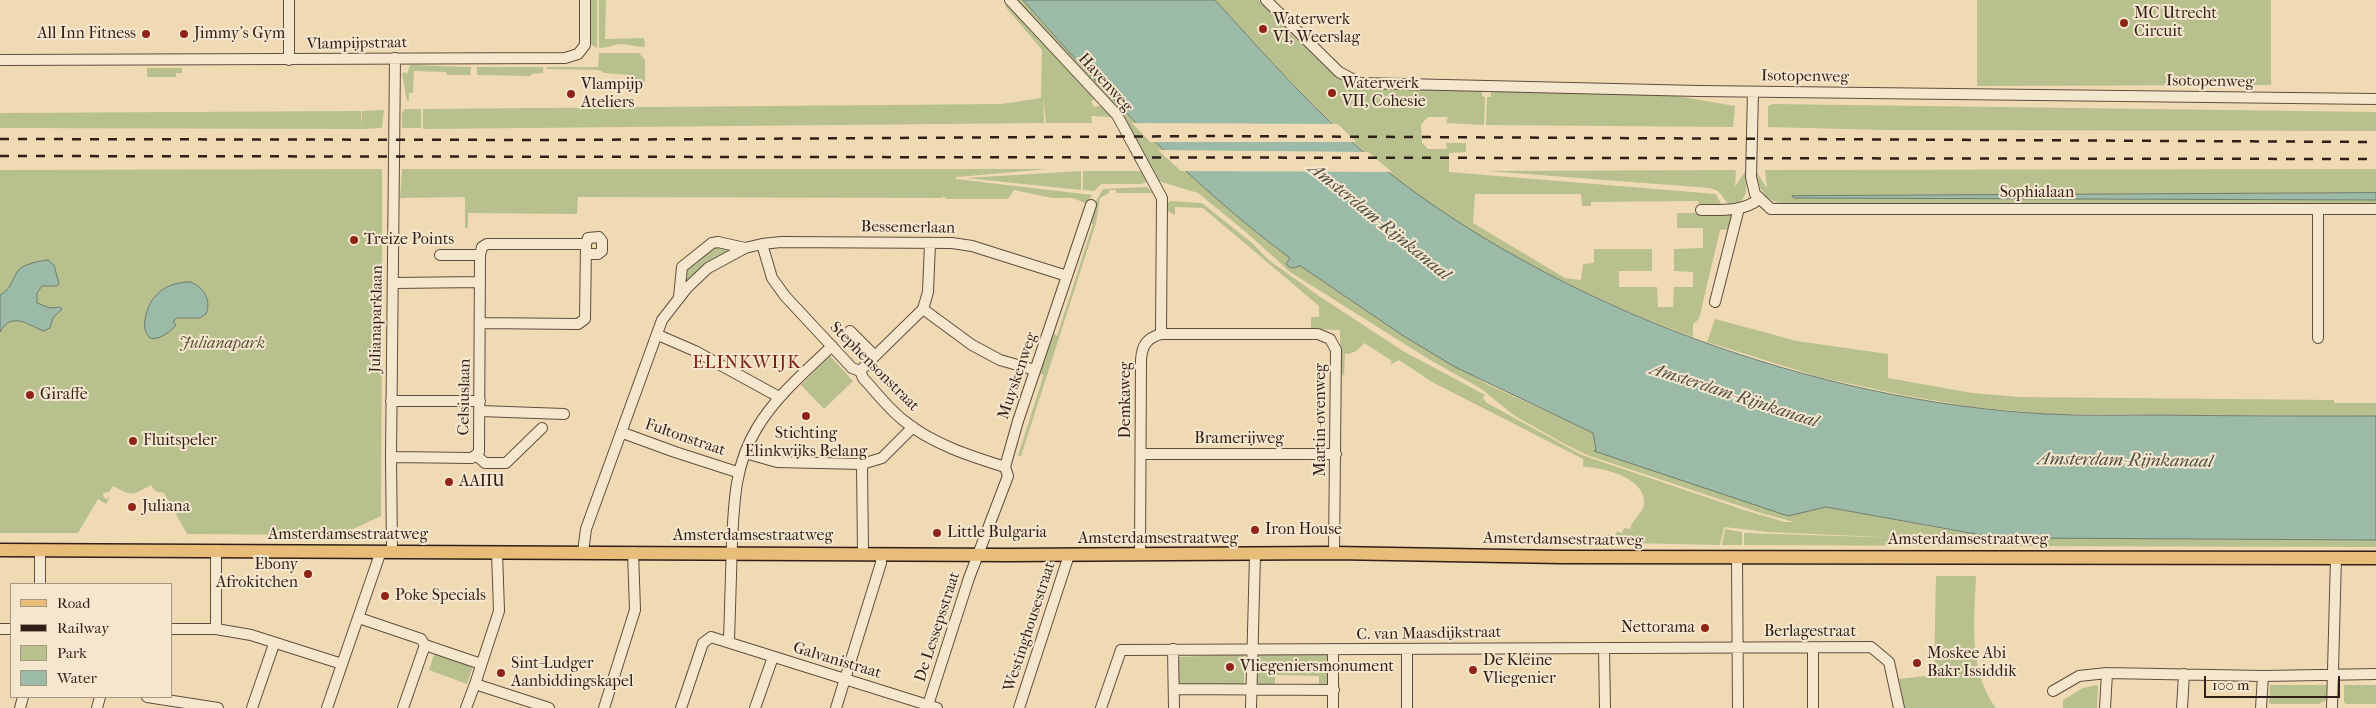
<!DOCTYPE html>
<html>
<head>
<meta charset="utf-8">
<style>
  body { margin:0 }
  #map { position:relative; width:2376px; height:708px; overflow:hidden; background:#f0dab3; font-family:"IM FELL French Canon",serif }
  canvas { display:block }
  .legend { position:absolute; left:10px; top:583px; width:162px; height:115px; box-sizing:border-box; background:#f5e7ce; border:1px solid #a69785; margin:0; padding:6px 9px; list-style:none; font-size:15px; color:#301e18 }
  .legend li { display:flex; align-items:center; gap:10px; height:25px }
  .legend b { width:25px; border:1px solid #a69785 }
  .scale { position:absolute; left:2204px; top:676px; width:136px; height:22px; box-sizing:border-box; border:2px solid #301e18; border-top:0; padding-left:6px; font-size:15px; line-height:18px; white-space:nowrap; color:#301e18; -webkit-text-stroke:4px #f5e7ce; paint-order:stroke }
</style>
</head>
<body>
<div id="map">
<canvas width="2376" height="708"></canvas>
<ul class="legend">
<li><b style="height:6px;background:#e8bd7a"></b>Road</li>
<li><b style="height:6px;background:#301e18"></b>Railway</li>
<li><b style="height:14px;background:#b8c08e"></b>Park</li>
<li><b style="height:14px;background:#9bbba8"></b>Water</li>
</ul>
<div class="scale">100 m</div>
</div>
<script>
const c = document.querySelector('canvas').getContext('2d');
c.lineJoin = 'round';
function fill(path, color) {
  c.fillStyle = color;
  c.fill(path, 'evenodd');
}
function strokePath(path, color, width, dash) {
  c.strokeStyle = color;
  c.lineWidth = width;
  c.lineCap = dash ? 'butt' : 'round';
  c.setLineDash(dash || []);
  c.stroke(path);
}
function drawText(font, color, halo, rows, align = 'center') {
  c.font = font + ' "IM FELL French Canon",serif';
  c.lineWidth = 4;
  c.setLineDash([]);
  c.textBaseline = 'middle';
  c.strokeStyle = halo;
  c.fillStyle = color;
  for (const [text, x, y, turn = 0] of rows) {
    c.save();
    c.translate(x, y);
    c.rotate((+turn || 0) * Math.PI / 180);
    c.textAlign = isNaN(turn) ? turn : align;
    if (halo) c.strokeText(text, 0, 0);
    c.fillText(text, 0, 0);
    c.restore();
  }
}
fill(new Path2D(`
  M591 0H597V48L591 44Z
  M599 0H606L605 39 644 38 645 47C636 47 629 44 620 44 613 45 607 48 599 48Z
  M1017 0H1023C1105 94 1190 184 1290 258L1286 263 1292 268 1299 265 1402 335 1489 385 1593 433 1596 451 1788 516 1826 507 1949 530 2003 537 2376 540V547L1975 546 1971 541 1974 546 1744 545V533L1902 538 1768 532 1724 527 1720 545 1583 542 1581 537 1600 536 1605 539 1608 534 1614 537 1617 531 1622 533 1624 528 1630 529C1632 519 1642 515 1644 505 1648 478 1602 467 1583 467V459L1432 382 1399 360 1390 365 1392 361 1364 343C1358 350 1354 354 1345 354L1344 376 1340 372V330L1311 329V317H1319V306L1203 208 1175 207V215L1166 210V204L1171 201 1202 203 1252 243 1270 261 1319 296 1403 351 1485 395 1483 398 1487 403 1582 455 1744 510 1785 522H1794L1761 513 1587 455 1561 442 1515 416 1480 388 1430 360 1290 272 1247 233 1198 193 1158 181 1122 114 1072 63Z
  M1215 0H1259L1290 33 1348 84 1367 89 1482 90V96L1485 97 1484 125 1446 123 1448 117H1428L1421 124 1422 143 1428 149H1447L1446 143H1466V152L1449 153V172L1716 194 1722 206H1699L1698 201 1591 202V206H1582L1581 194H1475L1473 223 1565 278 1581 280 1583 264 1594 263V249H1652V271H1619V287H1657L1658 307H1673L1674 287H1693V272L1674 271V249L1703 248V228H1677V213H1732L1729 229 1720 230 1699 319 1693 324V337C1571 292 1452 231 1355 144 1305 100 1260 49 1215 0Z
  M1977 0H2271V85L1977 86Z
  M1007 4 1095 98 1091 102 1094 107 1102 105 1114 120 1110 117 1091 116 1092 123H1046L1043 98 1044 123 423 129V109L1001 104 1041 98 1042 50 1005 6Z
  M599 53H639L645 60V82L633 83 631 75 605 73 599 70 547 69V67H598Z
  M410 65 471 67 470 75H447L446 72 414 71 413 93H409V101H407L402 74 405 72 407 74Z
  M477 67H543V73L531 74V76L477 75Z
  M147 68H182V73H176V77H147Z
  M1491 91 1677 96 1735 106 1733 127 1486 125 1487 97H1491Z
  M1773 104 2376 112V131L1885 130 1768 127V106Z
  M405 109H421V128H402V113Z
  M384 110 382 128 363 129 0 128V113L361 111 362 128V111Z
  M382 169V315H378V331L382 332 381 516 340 535 187 534 164 493 155 491 151 485C133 495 133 497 113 486L109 492 103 493 104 498 107 499 110 497 106 504 98 499 78 533H0V170Z
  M402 169H1049L956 177V179L1092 195 1087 204 1073 198H1052L1014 190 1008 199H947L943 196V198L578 197 577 214 468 213V228H465V197L400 198Z
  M2376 169V204H1786C1767 203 1757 189 1756 171L1767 188 1765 170Z
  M1736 170 1735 186 1745 172C1747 190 1750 201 1729 205L1718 191 1710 188 1487 171Z
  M1081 171V190L966 178Z
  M1083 171H1143L1147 179 1145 183 1139 184H1101L1094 191 1083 190Z
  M1147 187 1153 193H1116V190H1109V193L1100 198 1096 223 1021 456H1018L1044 374 1041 375 1039 370 1050 336 1054 333 1057 336 1093 224 1089 223 1093 206 1103 189Z
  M715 246 730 249 685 282V269Z
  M1715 319 1797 341 1888 354V378L1972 393 2020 397 2334 400V403H2376V416L2048 414 1972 407 1902 395 1819 377 1707 342Z
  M830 356 853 381 824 409 801 385Z
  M1725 529 1742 532V545H1722Z
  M1936 576H1976C1974 619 1968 671 1996 708H1904L1899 679 1934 675Z
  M435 652 473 666 467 684 429 670Z
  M1244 654V686L1179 685 1178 657Z
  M1258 655H1329V685H1319V676L1275 675V686H1257Z
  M2098 685 2097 708H2063V700L2083 688Z
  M2270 685H2327L2326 700 2319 704H2272L2269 703Z
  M2344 685H2376V704H2346L2344 702Z`), '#b8c08e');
const water = new Path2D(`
  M1023 0H1215C1267 57 1319 117 1379 165 1558 308 1818 402 2047 414 2083 416 2120 415 2157 415 2230 416 2303 416 2376 416V540L2026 538 1981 535 1826 507 1788 516 1594 451 1596 450 1593 433 1455 367 1402 335 1299 265 1298 267 1291 268 1286 264 1290 258C1189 183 1105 94 1023 0Z
  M2376 193V200L1794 198 1792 196Z
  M48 260 54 265 59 284 57 286H42L37 293V303L50 308 60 307 62 309 53 318 50 328 44 331C29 326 12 310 0 332V295C11 289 11 282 17 272 22 264 39 261 48 260Z
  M190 282C203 286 212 300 206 314L200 318H177L173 322 176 325C170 332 158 341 150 338 143 331 144 323 146 315 151 293 168 282 190 282Z`);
fill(water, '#9bbba8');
strokePath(water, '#707c6e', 1);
fill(new Path2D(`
  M1132 123 1338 124 1356 142H1150Z
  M1158 150 1368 152 1392 172 1181 171Z`), '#f0dab3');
const minor = new Path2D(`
  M1010 0 1117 115 1162 198 1161 334C1147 338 1142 345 1141 360L1140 554
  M1266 0 1339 72 1360 83 1699 91 2376 99
  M0 60 565 58 578 54 585 45V0
  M289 60V0
  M1753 92 1751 177 1755 194 1771 209H2376
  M2318 209V338
  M1701 210C1721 210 1743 212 1759 199
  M762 244 772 278 785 296 852 368 860 371 863 378C876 392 888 408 903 420 932 444 970 456 1005 467
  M480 255 482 247 487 244H586
  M393 283 480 282
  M679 297 682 267 712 243 718 242 745 248
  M1715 302 1739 208
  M923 309 972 345 1000 360 1035 370
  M480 323 578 324 585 319 586 244 588 238 599 237 602 241V251L598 254H586
  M850 331 875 356 860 371
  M1161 334H1318L1330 339 1336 350 1334 553
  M658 335 695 351 779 397
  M875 356 923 309 928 292 930 243
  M391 401H480
  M480 411 564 414
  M623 433 675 452 737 472
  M745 453 777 462 862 464
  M1142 454H1336
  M477 456 485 463H506L542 428
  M391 457 472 458 479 452 480 255H440
  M40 550V584
  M216 550V629
  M392 551 391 457 395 58
  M497 552 499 611 475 684 549 708
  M583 552 586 529 662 320 687 288 708 268 745 248 762 244 781 242 952 243 972 246 1067 276
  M863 553 862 464 882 458 913 427
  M1737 558 1738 708
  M359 618 421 639 425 645 481 664
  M0 629H11
  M171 629H216L251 635 342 664
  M729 641C730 608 731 575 732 542 734 501 735 464 757 428 776 396 805 372 832 346
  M1813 647V708
  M1604 648 1605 708
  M1173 649 1174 708
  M1333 649V708
  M1174 689 1334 690
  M2053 691 2079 676 2107 673 2263 676 2376 674
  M147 697 218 708
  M20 708 23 697
  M97 708 100 697
  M252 708 274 644
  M327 708 381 551
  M403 708 425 645
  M466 708 475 684
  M604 708 635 610 633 552
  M681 708 703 643 711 637 937 708
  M755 708 773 657
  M836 708 881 563V554
  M927 708 969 578 1008 476 1005 467 1018 421 1091 205
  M1019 708 1069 555
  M1101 708 1121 650 1871 647 1889 662 1899 708
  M1251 708 1255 555
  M1407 708V649
  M2105 708 2107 673
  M2182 708 2184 674
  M2261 708 2263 676
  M2332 708 2336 557`);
const major = new Path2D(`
  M0 550 1008 555 1334 553 1562 557 2376 558`);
strokePath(minor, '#604d3f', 12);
strokePath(major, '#301e18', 15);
strokePath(minor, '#f5e7ce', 10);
strokePath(major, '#e8bd7a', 12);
strokePath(new Path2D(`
  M0 139 550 140 1217 136 2376 142
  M0 156 2376 159`), '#301e18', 2.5, [9, 9]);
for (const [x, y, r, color] of [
  [2124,23,5,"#8f2418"],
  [1263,29,5,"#8f2418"],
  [146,34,5,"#8f2418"],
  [184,34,5,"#8f2418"],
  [1332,93,5,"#8f2418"],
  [571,94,5,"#8f2418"],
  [354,240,5,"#8f2418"],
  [30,395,5,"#8f2418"],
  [806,416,5,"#8f2418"],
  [133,441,5,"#8f2418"],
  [449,482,5,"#8f2418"],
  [132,507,5,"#8f2418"],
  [1255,530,5,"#8f2418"],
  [937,533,5,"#8f2418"],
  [308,574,5,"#8f2418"],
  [385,596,5,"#8f2418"],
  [1705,628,5,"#8f2418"],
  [1917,663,5,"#8f2418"],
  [1230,667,5,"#8f2418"],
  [1473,670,5,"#8f2418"],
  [501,673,5,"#8f2418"]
]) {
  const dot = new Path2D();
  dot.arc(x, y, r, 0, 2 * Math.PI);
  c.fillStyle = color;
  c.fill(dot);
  strokePath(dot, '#f5e7ce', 2);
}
drawText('16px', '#301e18', '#f5e7ce', [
  ["MC Utrecht",2134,14],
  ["Circuit",2134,32],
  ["Waterwerk",1273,20],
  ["VI, Weerslag",1273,38],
  ["All Inn Fitness",136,34,"right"],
  ["Jimmy's Gym",194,34],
  ["Waterwerk",1342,84],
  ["VII, Cohesie",1342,102],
  ["Vlampijp",581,85],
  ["Ateliers",581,103],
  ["Treize Points",364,240],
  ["Giraffe",40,395],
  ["Stichting",806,434,"center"],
  ["Elinkwijks Belang",806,452,"center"],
  ["Fluitspeler",143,441],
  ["AAIIU",459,482],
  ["Juliana",142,507],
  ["Iron House",1265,530],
  ["Little Bulgaria",947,533],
  ["Ebony",298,565,"right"],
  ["Afrokitchen",298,583,"right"],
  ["Poke Specials",395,596],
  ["Nettorama",1695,628,"right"],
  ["Moskee Abi",1927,654],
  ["Bakr Issiddik",1927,672],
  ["De Kleine",1483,661],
  ["Vliegenier",1483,679],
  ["Sint-Ludger",511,664],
  ["Aanbiddingskapel",511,682],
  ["Vliegeniersmonument",1240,667]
], 'left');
drawText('16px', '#301e18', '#f5e7ce', [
  ["Vlampijpstraat",357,44,-1],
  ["Isotopenweg",1805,77,1],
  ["Isotopenweg",2210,82,1],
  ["Havenweg",1105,83,48],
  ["Sophialaan",2037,193],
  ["Bessemerlaan",908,228,1],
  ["Julianaparklaan",377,319,-89],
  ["Stephensonstraat",874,367,45],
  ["Muyskenweg",1018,376,-71],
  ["Celsiuslaan",465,397,-89],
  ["Demkaweg",1126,400,-90],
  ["Martin-ovenweg",1321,420,-90],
  ["Fultonstraat",685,438,19],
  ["Bramerijweg",1239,439],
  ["Amsterdamsestraatweg",348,535],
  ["Amsterdamsestraatweg",753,536],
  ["Amsterdamsestraatweg",1158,539],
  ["Amsterdamsestraatweg",1563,540,1],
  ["Amsterdamsestraatweg",1968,540],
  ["De Lessepsstraat",938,627,-72],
  ["Westinghousestraat",1030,627,-72],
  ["Berlagestraat",1810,632],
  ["C. van Maasdijkstraat",1429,634,-1],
  ["Galvanistraat",837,661,17]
]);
drawText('italic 16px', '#594f3b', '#f5e7ce', [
  ["Julianapark",222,344]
]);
drawText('italic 18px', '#504d43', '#f5e7ce', [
  ["Amsterdam-Rijnkanaal",1379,222,39],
  ["Amsterdam-Rijnkanaal",1734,396,18],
  ["Amsterdam-Rijnkanaal",2125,461,1]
]);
c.letterSpacing = '1px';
drawText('18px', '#7a1f14', '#f5e7ce', [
  ["ELINKWIJK",747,364]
]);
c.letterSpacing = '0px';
</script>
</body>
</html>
